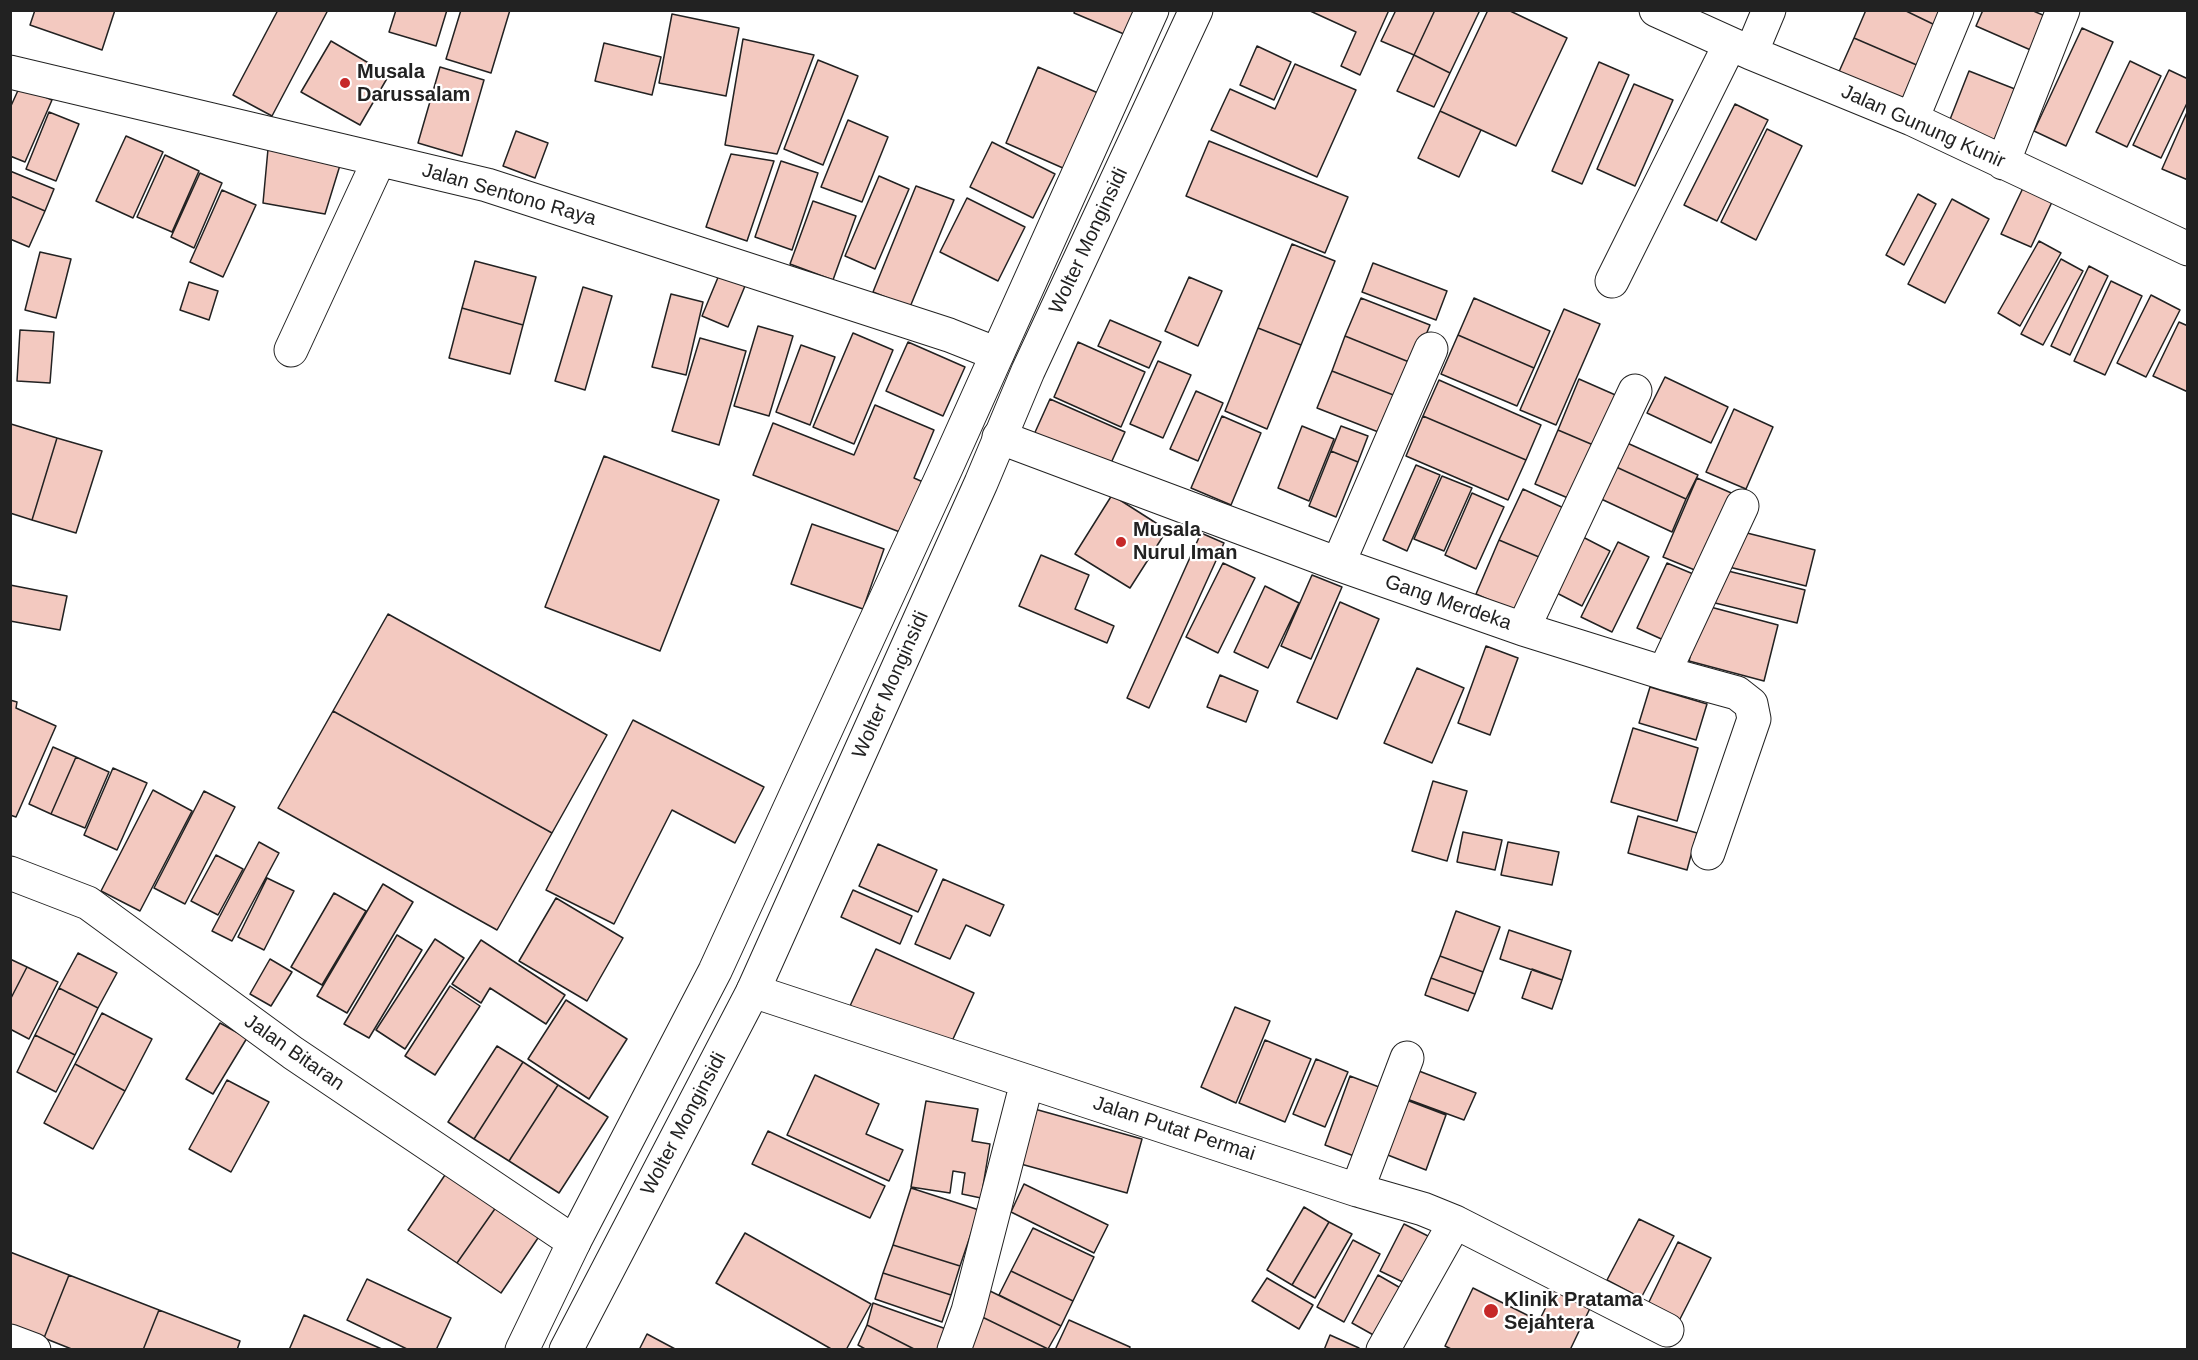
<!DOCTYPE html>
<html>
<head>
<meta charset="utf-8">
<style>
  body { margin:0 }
  #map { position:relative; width:2198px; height:1360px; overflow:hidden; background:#fff; font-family:Arial,sans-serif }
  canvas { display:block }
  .frame { position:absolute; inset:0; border:12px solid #222; pointer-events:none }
</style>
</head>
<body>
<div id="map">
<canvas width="2198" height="1360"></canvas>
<div class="frame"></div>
</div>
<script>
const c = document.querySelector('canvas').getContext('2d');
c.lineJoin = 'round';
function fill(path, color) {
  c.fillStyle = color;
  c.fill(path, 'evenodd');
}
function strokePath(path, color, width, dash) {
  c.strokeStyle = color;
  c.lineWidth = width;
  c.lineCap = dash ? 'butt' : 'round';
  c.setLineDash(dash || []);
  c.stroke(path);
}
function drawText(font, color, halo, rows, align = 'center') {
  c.font = font + ' Arial,sans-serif';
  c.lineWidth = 4.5;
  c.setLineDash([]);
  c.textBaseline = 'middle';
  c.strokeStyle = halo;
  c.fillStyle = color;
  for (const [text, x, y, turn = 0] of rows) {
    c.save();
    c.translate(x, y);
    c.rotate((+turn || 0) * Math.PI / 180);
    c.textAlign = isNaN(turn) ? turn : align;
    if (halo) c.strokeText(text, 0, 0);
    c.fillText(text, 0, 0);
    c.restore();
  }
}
const building = new Path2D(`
  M35 10H115L102 50 30 25Z
  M278 10H328L272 116 233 95Z
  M396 10H447L436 46 389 32Z
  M461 10H510L491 73 446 59Z
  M1075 10H1143L1131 37 1074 13Z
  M1308 10H1389L1360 75 1341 66 1356 32Z
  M1396 10H1435L1414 55 1381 41Z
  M1435 10H1480L1450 73 1414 55Z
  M1488 10H1508L1567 38 1516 146 1440 111Z
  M1866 10H1904L1937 26 1919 66 1854 38Z
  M1904 10H1944L1937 26Z
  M1983 10H2031L2057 21 2042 55 1976 26Z
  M672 14 739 28 726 96 659 83Z
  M2082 28 2113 42 2066 146 2034 131Z
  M1854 38 1919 66 1903 103 1838 74Z
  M743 39 814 55 777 154 725 145Z
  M331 41 389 75 360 125 301 92Z
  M604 43 661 57 652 95 595 81Z
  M1257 46 1291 62 1274 100 1240 85Z
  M1414 55 1450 73 1434 107 1397 91Z
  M818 60 858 76 823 165 784 149Z
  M2130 61 2161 76 2127 147 2096 132Z
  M1599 62 1629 75 1582 184 1552 171Z
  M1295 64 1356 90 1317 177 1211 130 1230 89 1275 109Z
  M440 67 484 80 462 156 418 143Z
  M1038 67 1105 96 1072 172 1006 143Z
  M2169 70 2188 79V101L2161 158 2133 145Z
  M1969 71 2020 91 1999 142 1949 122Z
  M1634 84 1673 100 1635 186 1597 169Z
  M20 86 52 100 25 162 10 156V108Z
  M1735 104 1768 120 1717 221 1684 205Z
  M2188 110V180L2162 169Z
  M1440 111 1481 130 1459 177 1418 158Z
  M49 112 79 124 56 181 26 169Z
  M848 120 888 137 862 202 821 187Z
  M1767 129 1802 146 1756 240 1721 222Z
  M516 131 548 143 535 178 503 166Z
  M126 136 163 152 133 218 96 201Z
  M1209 141 1348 197 1325 253 1186 196Z
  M992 142 1055 174 1033 218 970 187Z
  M268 149 341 162 325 214 263 203Z
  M731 154 774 161 747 241 706 227Z
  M165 155 199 171 172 232 137 217Z
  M781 161 818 173 792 250 755 237Z
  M10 171 54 189 45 211 10 196Z
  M200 173 222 183 194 248 171 237Z
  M879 176 909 189 875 269 845 256Z
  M916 186 954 200 910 307 873 292Z
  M2023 188 2052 202 2031 247 2001 234Z
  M222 190 256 205 223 277 190 262Z
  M1918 194 1936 204 1904 265 1886 255Z
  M10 196 45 211 29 247 10 239Z
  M967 198 1025 227 998 281 940 252Z
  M1952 199 1989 219 1945 303 1908 284Z
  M813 201 856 216 833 280 790 264Z
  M2039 241 2061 253 2020 326 1998 313Z
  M1292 244 1335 261 1301 345 1258 328Z
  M40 252 71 259 56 318 25 310Z
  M2061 259 2083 271 2043 345 2021 334Z
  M475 261 536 277 523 325 462 308Z
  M1373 263 1447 291 1436 320 1362 292Z
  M2089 266 2108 276 2070 355 2051 346Z
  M719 275 745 286 728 327 702 316Z
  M1189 277 1222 291 1198 346 1165 331Z
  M2111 281 2142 296 2105 375 2074 361Z
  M189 282 218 291 209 320 180 310Z
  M583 287 612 296 585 390 555 381Z
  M671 294 703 302 686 375 652 367Z
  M2151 295 2180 310 2146 377 2117 363Z
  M1361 298 1430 325 1414 364 1345 336Z
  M1474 298 1550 331 1534 368 1458 335Z
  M462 308 523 325 510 374 449 358Z
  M1564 309 1600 324 1556 425 1520 410Z
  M1110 320 1161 342 1149 368 1098 346Z
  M2179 322 2188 326V392L2153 376Z
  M758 326 793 336 769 416 734 406Z
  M1258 328 1301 345 1267 429 1225 411Z
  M20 330 54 332 50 383 17 381Z
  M853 333 893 350 854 444 813 427Z
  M1458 335 1534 368 1517 406 1441 374Z
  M1345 336 1414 364 1401 398 1332 371Z
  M700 338 746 351 719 445 672 431Z
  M908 342 965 367 943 416 886 391Z
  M1078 342 1145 372 1121 427 1054 397Z
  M801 345 835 357 810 425 776 412Z
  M1158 361 1191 375 1163 438 1130 424Z
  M1332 371 1401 398 1386 435 1317 408Z
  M1665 377 1728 407 1711 443 1647 413Z
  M1579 379 1620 397 1598 447 1558 430Z
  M1439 380 1541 425 1526 460 1423 416Z
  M1196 391 1223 403 1198 461 1170 449Z
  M1050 399 1125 432 1107 472 1032 439Z
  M875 405 934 430 914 478 930 485 910 536 753 475 773 423 854 455Z
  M1734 409 1773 427 1746 489 1706 472Z
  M1222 416 1261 433 1231 505 1191 488Z
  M1423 416 1526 460 1508 500 1406 456Z
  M11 424 57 438 32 520 10 513Z
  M1302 426 1334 439 1309 501 1278 488Z
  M1341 426 1368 436 1358 462 1331 451Z
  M1558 430 1598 447 1575 501 1535 484Z
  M57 438 102 451 76 533 32 520Z
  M1625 442 1698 475 1686 499 1614 466Z
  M1331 451 1358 462 1336 517 1309 506Z
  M604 456 719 500 660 651 545 607Z
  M1416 465 1440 475 1407 551 1383 540Z
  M1614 466 1686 499 1672 532 1599 498Z
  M1442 476 1472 488 1444 551 1414 539Z
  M1697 478 1736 495 1702 573 1663 557Z
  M1523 489 1568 510 1546 560 1499 540Z
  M1472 493 1504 507 1476 569 1445 555Z
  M1112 495 1167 530 1130 588 1075 554Z
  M812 524 884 549 863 609 791 584Z
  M1739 531 1815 550 1806 586 1729 567Z
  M1201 533 1224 543 1149 708 1127 698Z
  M1577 534 1610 551 1582 606 1549 589Z
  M1499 540 1546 560 1521 614 1476 594Z
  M1618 542 1649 557 1612 632 1581 617Z
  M1041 555 1089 575 1075 609 1114 626 1107 643 1019 606Z
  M1223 563 1255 578 1218 653 1186 637Z
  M1667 563 1698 576 1668 642 1637 628Z
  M1720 569 1805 590 1797 623 1711 602Z
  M1312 575 1342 587 1311 659 1281 646Z
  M10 585 67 596 60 630 10 621Z
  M1265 586 1299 603 1268 668 1234 652Z
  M1340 602 1379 619 1337 719 1297 702Z
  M1703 605 1778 625 1764 681 1689 661Z
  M388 614 607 735 552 833 333 711Z
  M1486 646 1518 658 1490 735 1458 723Z
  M1417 668 1464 688 1432 763 1384 743Z
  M1220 675 1258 691 1246 722 1207 707Z
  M1650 687 1707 704 1696 740 1639 723Z
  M10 700 17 702 16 708 56 726 16 817 10 815Z
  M333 711 552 833 497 930 278 808Z
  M633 720 764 787 735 843 672 810 614 924 546 890Z
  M1633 728 1698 748 1677 821 1611 802Z
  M53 747 76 757 51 814 29 804Z
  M76 757 109 772 85 828 51 814Z
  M113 768 147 783 117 850 84 835Z
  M1433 781 1467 791 1447 861 1412 851Z
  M153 790 192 811 140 911 101 891Z
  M204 791 235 807 185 904 154 888Z
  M1638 816 1697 833 1687 870 1628 853Z
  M1463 832 1502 840 1495 870 1457 862Z
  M259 842 279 853 232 941 212 931Z
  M1508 842 1559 852 1552 885 1501 875Z
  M878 844 937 870 918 912 859 886Z
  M216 855 243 869 218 915 191 901Z
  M267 878 294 891 264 950 238 937Z
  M943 879 1004 905 990 936 966 925 950 959 915 944Z
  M383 884 413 902 347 1013 317 996Z
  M853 890 912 916 900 944 841 917Z
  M334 893 366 911 322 985 291 967Z
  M556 898 623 938 587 1001 519 961Z
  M1456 911 1500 927 1483 972 1440 956Z
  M1509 930 1571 951 1562 980 1500 959Z
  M397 935 422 950 369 1038 344 1024Z
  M435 939 464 958 405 1049 376 1030Z
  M481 940 565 995 546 1024 490 988 481 1003 452 984Z
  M876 949 974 993 948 1050 850 1006Z
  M78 953 117 973 98 1008 59 988Z
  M1440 956 1483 972 1475 994 1431 978Z
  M10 959 27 967 10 1000Z
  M270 959 292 972 271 1006 250 994Z
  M27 967 58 982 29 1039 10 1029V1000Z
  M1532 969 1562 980 1552 1009 1522 998Z
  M1431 978 1475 994 1468 1011 1425 995Z
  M450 986 480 1006 435 1075 405 1056Z
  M59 988 98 1008 75 1055 35 1035Z
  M566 1000 627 1039 589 1099 528 1059Z
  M1235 1007 1270 1021 1236 1103 1201 1087Z
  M102 1013 152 1039 125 1091 75 1064Z
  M220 1023 247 1038 213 1094 186 1079Z
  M35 1035 75 1055 56 1092 17 1072Z
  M1265 1040 1311 1059 1285 1122 1239 1103Z
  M497 1046 523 1062 474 1139 448 1122Z
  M1316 1059 1348 1072 1325 1127 1293 1114Z
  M523 1062 558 1085 509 1161 474 1139Z
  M75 1064 125 1091 93 1149 44 1123Z
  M1406 1066 1476 1093 1464 1120 1396 1095Z
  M815 1075 879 1104 866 1134 903 1150 889 1181 787 1135Z
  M1350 1076 1379 1087 1354 1156 1325 1145Z
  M227 1080 269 1102 231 1172 189 1149Z
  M558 1085 608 1117 559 1193 509 1161Z
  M1396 1096 1446 1115 1426 1170 1375 1150Z
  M926 1101 978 1109 972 1141 990 1144 981 1198 962 1194 965 1173 953 1171 950 1193 911 1187Z
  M1031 1108 1142 1139 1127 1193 1017 1163Z
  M768 1131 885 1186 870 1218 752 1164Z
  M449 1169 499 1203 457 1263 408 1230Z
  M1024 1184 1108 1225 1094 1253 1011 1212Z
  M911 1188 979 1210 960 1266 893 1245Z
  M499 1203 542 1232 501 1293 457 1263Z
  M1304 1207 1329 1222 1292 1285 1267 1270Z
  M1639 1219 1674 1236 1641 1298 1607 1280Z
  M1329 1222 1352 1234 1315 1298 1292 1285Z
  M1404 1224 1432 1238 1409 1285 1380 1271Z
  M1033 1228 1094 1257 1073 1301 1011 1271Z
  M745 1233 871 1304 846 1350H833L716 1283Z
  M1353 1240 1380 1254 1344 1322 1317 1307Z
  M1678 1242 1711 1258 1679 1321 1647 1306Z
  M893 1245 960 1266 951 1295 883 1273Z
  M10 1252 69 1275 44 1338 10 1325Z
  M1011 1271 1073 1301 1061 1326 999 1295Z
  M883 1273 951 1295 942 1322 875 1299Z
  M69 1275 159 1310 143 1350H74L44 1338Z
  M1378 1275 1404 1290 1377 1337 1352 1323Z
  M1267 1278 1313 1305 1299 1329 1252 1301Z
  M367 1279 451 1318 436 1350H409L347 1320Z
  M1557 1285 1593 1302 1570 1350H1453L1445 1346 1473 1288 1539 1321Z
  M988 1290 1061 1326 1048 1349 976 1314Z
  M873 1303 949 1330 943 1350H916L867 1325Z
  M159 1310 240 1341 237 1350H143Z
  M976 1314 1048 1349V1350H959Z
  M304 1315 384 1350H289Z
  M1069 1320 1130 1347 1129 1350H1055Z
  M867 1325 916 1350H867L858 1345Z
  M647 1334 677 1350H639Z
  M1330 1335 1359 1348 1358 1350H1324Z`);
fill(building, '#f3c9c0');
strokePath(building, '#222', 1.5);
const street = new Path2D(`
  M1656 10 1751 53 1912 119 2188 249
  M1751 53 1769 10
  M10 72 487 185 949 335 997 354
  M1912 119 1957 10
  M2003 163 2063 10
  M1612 281 1730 44
  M291 350 379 160
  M999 437 1338 564 1523 629 1664 673 1737 693 1751 704 1754 719 1708 853
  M1338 564 1431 349
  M1523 629 1635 391
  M1664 673 1742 506
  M10 873 88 903 293 1053 574 1242
  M753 991 1357 1190 1423 1209 1455 1222 1383 1350
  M1357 1190 1407 1058
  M1455 1222 1667 1330
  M10 1341 34 1350
  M954 1350 968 1311 1027 1082`);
const secondary = new Path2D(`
  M522 1350 574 1242 715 971 946 468 1152 10`);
const primary = new Path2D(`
  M566 1350 753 991 981 483 1028 371 1196 10`);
strokePath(street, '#222', 35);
strokePath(secondary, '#222', 35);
strokePath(primary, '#222', 35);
strokePath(street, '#fff', 33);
strokePath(secondary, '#fff', 33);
strokePath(primary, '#fff', 33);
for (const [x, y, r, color] of [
  [345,83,6,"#c62828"],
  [1121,542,6,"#c62828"],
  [1491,1311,8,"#c62828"]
]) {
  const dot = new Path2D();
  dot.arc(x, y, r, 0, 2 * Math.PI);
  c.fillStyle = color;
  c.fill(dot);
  strokePath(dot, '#fff', 2);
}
drawText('bold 20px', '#222', '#fff', [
  ["Musala",357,72],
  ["Darussalam",357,95],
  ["Musala",1133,530],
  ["Nurul Iman",1133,553],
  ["Klinik Pratama",1504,1300],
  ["Sejahtera",1504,1323]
], 'left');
drawText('20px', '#222', '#fff', [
  ["Jalan Gunung Kunir",1923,127,24],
  ["Jalan Sentono Raya",509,195,16],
  ["Wolter Monginsidi",1089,241,-65],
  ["Gang Merdeka",1448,603,19],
  ["Wolter Monginsidi",891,685,-66],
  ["Jalan Bitaran",294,1053,35],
  ["Wolter Monginsidi",684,1124,-62],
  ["Jalan Putat Permai",1174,1129,18]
]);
</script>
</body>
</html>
